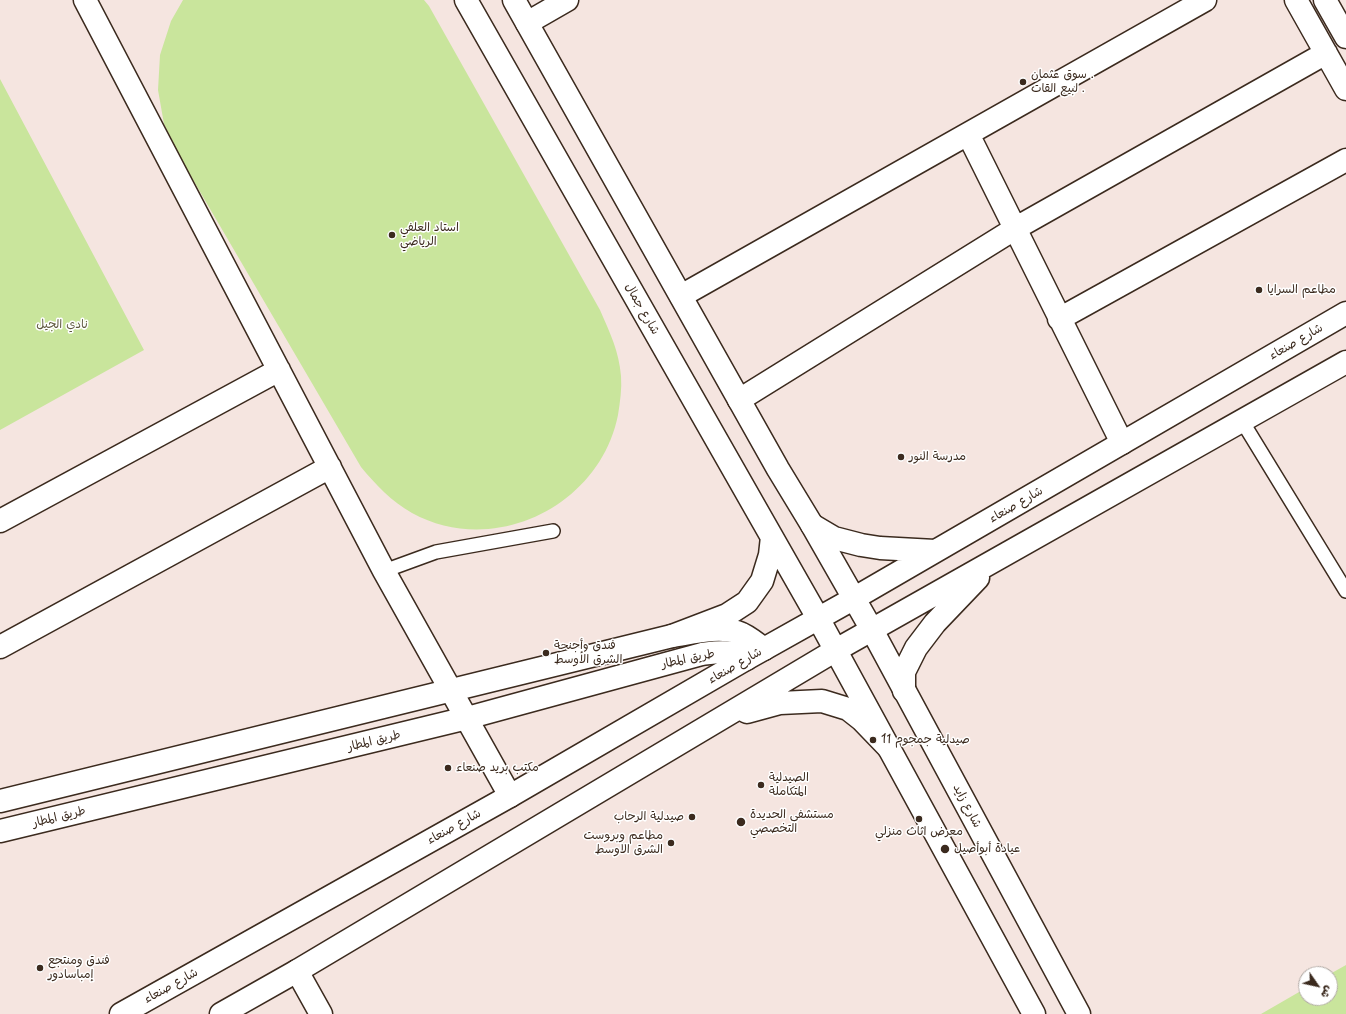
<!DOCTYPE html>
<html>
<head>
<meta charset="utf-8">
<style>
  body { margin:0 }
  #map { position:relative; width:1346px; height:1014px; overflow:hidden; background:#f5e5e0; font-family:"Playpen Sans","Playpen Sans Arabic",sans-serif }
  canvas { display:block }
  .north { position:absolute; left:1298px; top:966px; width:40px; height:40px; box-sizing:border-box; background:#fff; border:1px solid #b1aaa5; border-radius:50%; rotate:124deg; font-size:11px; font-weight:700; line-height:16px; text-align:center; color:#3b2a1e }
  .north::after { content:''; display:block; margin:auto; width:14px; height:18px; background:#3b2a1e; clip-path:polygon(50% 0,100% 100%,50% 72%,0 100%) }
</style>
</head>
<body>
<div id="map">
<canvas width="1346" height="1014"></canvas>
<div class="north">ش</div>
</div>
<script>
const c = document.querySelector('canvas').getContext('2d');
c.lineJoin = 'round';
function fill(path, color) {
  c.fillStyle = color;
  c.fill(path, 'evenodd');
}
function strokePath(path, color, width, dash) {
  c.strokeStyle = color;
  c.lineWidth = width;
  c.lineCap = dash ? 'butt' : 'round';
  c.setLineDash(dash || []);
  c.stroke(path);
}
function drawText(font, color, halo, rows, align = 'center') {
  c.font = font + ' "Playpen Sans","Playpen Sans Arabic",sans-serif';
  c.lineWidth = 3;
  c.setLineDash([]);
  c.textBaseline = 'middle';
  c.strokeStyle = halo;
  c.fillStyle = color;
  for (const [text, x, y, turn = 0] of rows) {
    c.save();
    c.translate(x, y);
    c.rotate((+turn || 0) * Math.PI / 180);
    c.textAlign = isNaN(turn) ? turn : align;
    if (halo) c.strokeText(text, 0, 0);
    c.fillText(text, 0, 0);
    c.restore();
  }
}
fill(new Path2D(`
  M183 0H424L429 6 600 310C610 333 619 351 621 376 622 389 620 402 618 415 600 506 494 558 412 513 391 501 376 485 361 467L182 161 164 124 158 90 160 55 171 21Z
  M0 79 144 350 0 430Z
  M1346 965V1014H1261L1306 988V998H1330V974Z`), '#c9e59c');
const service = new Path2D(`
  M1242 421 1346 591
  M384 571 436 552 553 531`);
const minor = new Path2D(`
  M85 0 384 571 510 796
  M1296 0 1346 89
  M1325 0 1346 37
  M527 23 567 0
  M968 134C1020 237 1070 340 1122 443
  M681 296 1205 0
  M1059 319 1346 160
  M739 400 1016 228 1326 53
  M0 521 279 370
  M0 647 330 467
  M297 971 321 1014`);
const tertiary = new Path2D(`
  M0 801 672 636C692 633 717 626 737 632 747 635 756 643 764 649
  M0 831 467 718 702 654C719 652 731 650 746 659`);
const primary = new Path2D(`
  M466 0 818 618 1034 1014
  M514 0 778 469 812 525 872 630 1079 1014
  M672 636 727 615 747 602 762 581 770 555 772 537`);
const trunk = new Path2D(`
  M812 525 834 538 861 545 880 548 935 551
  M904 691V672L916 648 935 623 978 578
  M747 712 780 703 822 701 848 709 862 720 889 748
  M121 1014 510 796 746 659 853 599 1346 313
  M221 1014 297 971 836 650 1346 362`);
strokePath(service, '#3b2a1e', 16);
strokePath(minor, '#3b2a1e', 25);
strokePath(tertiary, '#3b2a1e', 25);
strokePath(primary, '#3b2a1e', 25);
strokePath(trunk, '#3b2a1e', 25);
strokePath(service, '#fff', 13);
strokePath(minor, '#fff', 22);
strokePath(tertiary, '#fff', 22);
strokePath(primary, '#fff', 22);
strokePath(trunk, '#fff', 22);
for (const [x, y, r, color] of [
  [1023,82,4,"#3b2a1e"],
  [392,235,4,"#3b2a1e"],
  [1259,290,4,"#3b2a1e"],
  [901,457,4,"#3b2a1e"],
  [546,653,4,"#3b2a1e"],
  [873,740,4,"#3b2a1e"],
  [448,768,4,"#3b2a1e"],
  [761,785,4,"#3b2a1e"],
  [692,817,4,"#3b2a1e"],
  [919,819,4,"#3b2a1e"],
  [741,822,5,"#3b2a1e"],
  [671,843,4,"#3b2a1e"],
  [945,849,5,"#3b2a1e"],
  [40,968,4,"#3b2a1e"]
]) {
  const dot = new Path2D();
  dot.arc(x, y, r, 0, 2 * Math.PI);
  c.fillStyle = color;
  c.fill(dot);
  strokePath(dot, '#fff', 1.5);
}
drawText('12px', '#3b2a1e', '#fff', [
  ["سوق عثمان .",1031,75],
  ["لبيع القات .",1031,89],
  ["استاد العلفي",400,228],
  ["الرياضي",400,242],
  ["مطاعم السرايا",1267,290],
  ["مدرسة النور",909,457],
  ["فندق وأجنحة",554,646],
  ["الشرق الأوسط",554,660],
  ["صيدلية جمجوم 11",881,740],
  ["مكتب بريد صنعاء",456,768],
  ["الصيدلية",769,778],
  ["المتكاملة",769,792],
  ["مستشفى الحديدة",750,815],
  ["التخصصي",750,829],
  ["صيدلية الرحاب",684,817,"right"],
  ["معرض اثاث منزلي",919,832,"center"],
  ["مطاعم وبروست",663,836,"right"],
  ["الشرق الاوسط",663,850,"right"],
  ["عيادة أبوأصيل",954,849],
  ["فندق ومنتجع",48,961],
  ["إمباسادور",48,975]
], 'left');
drawText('12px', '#3b2a1e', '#fff', [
  ["شارع جمال",642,309,60],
  ["شارع صنعاء",1296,342,-30],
  ["شارع صنعاء",1016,505,-30],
  ["طريق المطار",688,659,-12],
  ["شارع صنعاء",735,666,-30],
  ["طريق المطار",374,741,-14],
  ["شارع زايد",967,806,62],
  ["طريق المطار",59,817,-14],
  ["شارع صنعاء",454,827,-29],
  ["شارع صنعاء",171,986,-29]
]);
drawText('12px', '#5e593e', '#fff', [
  ["نادي الجيل",62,325]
]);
</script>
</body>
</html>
